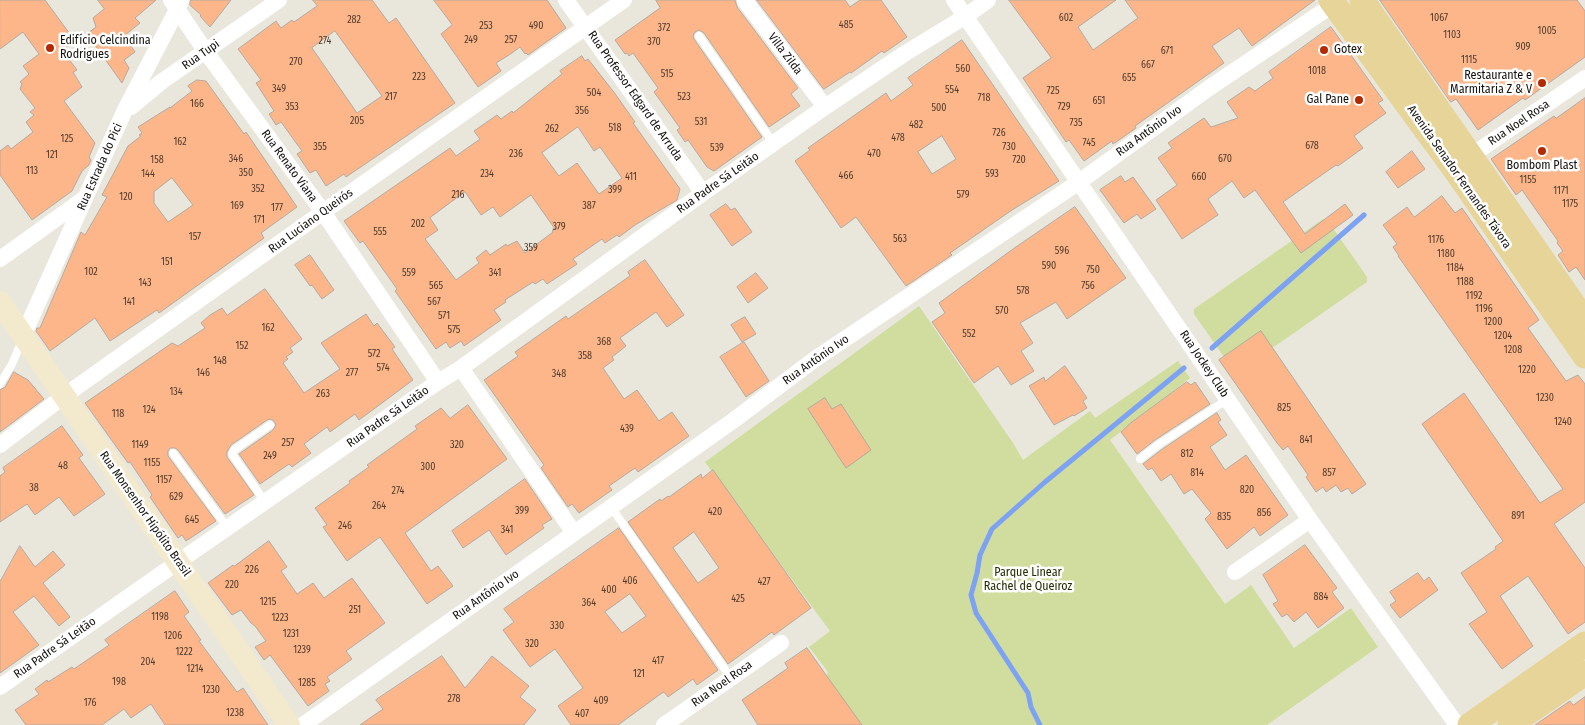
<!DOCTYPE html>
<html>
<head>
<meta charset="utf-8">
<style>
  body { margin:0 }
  canvas { display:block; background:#e9e7dc }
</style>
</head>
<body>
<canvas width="1585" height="725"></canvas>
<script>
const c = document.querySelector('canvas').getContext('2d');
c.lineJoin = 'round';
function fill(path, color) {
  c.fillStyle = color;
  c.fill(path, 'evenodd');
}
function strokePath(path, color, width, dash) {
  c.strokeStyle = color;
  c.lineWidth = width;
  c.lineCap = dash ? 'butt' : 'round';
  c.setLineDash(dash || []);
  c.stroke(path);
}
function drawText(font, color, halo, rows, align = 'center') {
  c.font = font + ' "Fira Sans Condensed",sans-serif';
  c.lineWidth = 5;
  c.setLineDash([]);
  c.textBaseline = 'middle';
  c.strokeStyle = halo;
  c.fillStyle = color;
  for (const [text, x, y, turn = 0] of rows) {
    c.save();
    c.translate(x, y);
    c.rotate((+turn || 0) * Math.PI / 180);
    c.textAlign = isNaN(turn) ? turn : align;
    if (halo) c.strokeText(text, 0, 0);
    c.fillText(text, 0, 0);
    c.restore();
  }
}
fill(new Path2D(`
  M1323 219 1328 221 1367 277V282L1238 372 1233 370 1194 314V309Z
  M919 306 1013 443 1023 460 1090 411 1095 418 1178 361 1190 378 1110 440 1225 604 1251 585 1294 648 1351 608 1378 647 1267 725H806L823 682 828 672 809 647 830 631 705 462Z`), '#d0dd9e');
strokePath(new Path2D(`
  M1212 348 1364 215
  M1040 725 1031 707 1028 693 976 613 971 595 977 573 980 555 992 529 1045 482 1184 368`), '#7da2f4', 5);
const building = new Path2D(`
  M0 0H45L75 41 62 50 77 70 73 72 82 87 64 101 95 143 89 157 91 160 89 165 82 171 72 191 32 220 0 175V151L8 145 11 149 33 132 26 122 34 115 30 112 35 108 20 89 22 84 20 82 29 74 23 66 39 54 23 32 0 49Z
  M98 0H156L135 18 140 23 124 36 135 52 124 60 129 68 122 83 87 34 96 27 93 18 104 9Z
  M191 0H231L210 27 200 16 201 15 190 5Z
  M313 0H372L389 23 396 18 455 103 346 177 344 174 326 186 316 170 310 173 297 154 302 151 281 122 276 125 269 114 274 111 256 83 261 80 238 49 276 21 281 28 292 20 294 22 317 6ZM335 31 382 96 357 113 312 48Z
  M434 0H547L566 28 528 55 526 53 525 54 520 47 509 55 496 63 501 71 478 87 441 34 452 25Z
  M656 0H735L737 7 798 88 791 94 800 106 769 127 704 33 699 30 695 32 693 36 694 39 762 137 714 171 707 167 688 140 685 142 677 130 680 128 654 92 658 88 633 53 629 56 627 53 625 54 615 40 660 8Z
  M757 0H845L850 7 860 0H881L907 37 884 53 882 51 851 73 850 72 824 89Z
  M1009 0H1116L1078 27 1093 50 1138 18 1125 0H1315L1252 46 1239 28 1212 46 1224 63 1135 126 1136 128 1119 140 1113 144 1112 141 1084 161 1069 140 1066 142 1023 78 1051 58Z
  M1380 0H1577L1585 11V57L1525 100 1523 98 1478 130 1456 99 1451 102Z
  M1331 27 1383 100 1378 103 1386 113 1354 136 1363 148 1338 166 1336 165 1283 202 1305 234 1345 204 1353 215 1301 253 1255 190 1244 198 1232 181 1208 199 1218 215 1182 239 1156 200 1177 185 1158 158 1172 148 1168 143 1204 118 1211 127 1238 118 1227 102 1249 87 1255 91 1273 78 1269 72Z
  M962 40 1059 181 1012 210 950 253 952 255 906 286 856 217 841 228 795 161 810 150 808 148 886 93 891 101 913 85 908 78ZM942 136 956 159 932 174 918 152Z
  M582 56 585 61 588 59 616 95 635 122 633 123 680 189 677 200 635 225 619 237 617 235 605 243 602 239 573 259 577 264 547 284 543 279 535 284 533 282 505 300 506 302 494 310 501 320 464 346 461 341 450 348 446 342 436 349 395 291 397 289 363 241 360 243 344 221 450 148 456 156 480 139 474 131 497 115 501 119 512 111 513 113 562 74 560 71ZM578 127 594 151 600 147 622 178 599 194 577 163 559 176 542 153ZM465 192 481 215 493 207 500 217 531 195 555 229 552 231 553 232 525 253 517 241 507 246 506 244 490 255 486 250 476 258 479 263 456 280 425 239 438 230 430 218Z
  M197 80 206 81 244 134 246 132 297 207 261 233 264 238 159 313 157 310 110 341 95 318 50 351 36 331 37 328H40L81 232 85 235 107 197 102 195 128 146 141 136 139 135 142 133 138 127 170 107V108L192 91 188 86ZM172 178 193 205 168 222 154 203V192Z
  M1585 98V280L1576 267 1569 272 1558 255 1563 251 1557 243 1558 241 1522 190 1516 195 1491 159 1554 116 1556 118Z
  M1412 151 1425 169 1398 188 1386 172Z
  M1121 176 1125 182 1133 177 1156 209 1141 219 1137 214 1124 223 1100 190Z
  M1442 196 1455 213 1462 208 1539 320 1528 328 1566 381 1578 375 1585 384V502L1554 524 1585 568V622L1568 634 1528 576 1500 596 1533 646 1502 669 1469 624 1487 612 1461 573 1496 549 1495 547 1503 541 1422 424 1464 393 1540 503 1563 489 1398 256H1399L1393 247 1397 244 1383 225 1407 207 1414 217Z
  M726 204 731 210 735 208 752 232 732 246 710 215Z
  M1075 207 1126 278 1067 319 1056 302 1020 323 1033 343 1021 351 1034 371 1011 385 998 366 974 383 932 322 945 313 939 303 1013 249Z
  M310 255 334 290 322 299 312 285 310 286 295 265Z
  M645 260 684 315 667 327 656 312 620 338 626 346 612 357 614 360 603 368 624 399 637 390 659 421 672 412 689 436 638 472 635 468 609 486 612 490 579 513 572 504 568 507 541 468 544 465 484 380 518 356 515 352 566 316 568 319 630 276 628 272Z
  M756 273 768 288 748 303 737 287Z
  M265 289 302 339 290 348 293 352 286 357 288 359 283 363 304 393 340 369 321 343 366 314 374 326 377 323 395 347 392 349 413 380 359 420 355 414 330 432 327 427 304 444 311 453 292 467 289 464 260 484 239 454 273 430 276 425 274 421 270 419 267 420 231 445 227 452V457L254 495 225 514 178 450 175 448H170L168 451V456L216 521 186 541 182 535 178 538 150 497 152 495 130 462 128 463 85 403 172 343 178 346 205 328 201 323 210 315 222 308 227 315Z
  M745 317 756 334 742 342 731 325Z
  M1261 331 1366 484 1352 494 1348 488 1341 492 1336 485 1326 492 1323 487 1316 492 1306 477 1308 475 1288 446 1283 450 1277 443 1219 360Z
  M744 342 769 381 746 397 720 357Z
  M1065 366 1087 398 1083 401 1087 408 1074 416 1073 415 1054 425 1029 386 1044 377 1045 381Z
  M14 372 28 380 44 399 0 432V390L5 387Z
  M1187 382 1191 385 1195 382 1210 404 1155 440 1137 454 1121 432 1132 422Z
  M825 398 832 409 841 404 871 450 846 468 808 409Z
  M468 405 507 459 405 533 431 571 438 566 453 586 427 604 380 537 347 561 323 527 327 525 315 508 350 483 349 481 369 467 367 465 417 429 415 426 441 408 450 418Z
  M1217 413 1221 420 1218 422 1227 435 1210 447 1225 470 1246 455 1288 515 1260 536 1254 527 1227 549 1205 519 1211 513 1192 489 1184 494 1171 474 1161 481 1152 468 1148 470 1143 464 1161 450Z
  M62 426 83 455 79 458 105 494 74 516 59 497 35 515 27 504 0 522V476L5 472 3 468Z
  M713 470 811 608 774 635 772 632 728 664 628 522 660 499 661 501 668 496 669 497 701 474 702 478ZM694 532 719 568 698 583 673 548Z
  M525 479 552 519 542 525 544 528 506 555 489 530 463 548 452 531Z
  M619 528 718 670 697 685 693 679 668 697 664 692 662 693 618 725H571L558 706 583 688 555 649 530 667 503 630 514 622 504 609ZM630 594 646 616 622 633 605 612Z
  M269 541 287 567 281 571 297 594 313 583 324 598 352 578 385 623 346 651 352 659 327 677 330 681 325 684 329 691 308 706 270 655 264 660 255 647 266 641 255 626 251 623 241 610 232 615 208 583 233 565 234 566Z
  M1305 545 1337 588 1332 592 1344 608 1318 628 1306 612 1294 622 1287 614 1282 617 1273 604 1278 601 1263 575Z
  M20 546 35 567 53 551 65 565 43 583 70 617 59 626 34 596 13 612 39 645 0 673V582Z
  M1418 573 1424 581 1429 577 1438 590 1400 618 1390 605 1396 601 1390 592Z
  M175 591 189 612 184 616 201 640 199 641 237 692 243 688 268 725H165L151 704 131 718 124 709 102 725H26L15 710 39 694 35 689 47 680 48 682 72 667 74 669 109 645 105 640Z
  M807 648 826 675 862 725H758L742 700 788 668 785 663Z
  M442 656 465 688 492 656 529 686 520 697 536 710 524 725H360L383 709 376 700Z
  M1585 697V725H1535L1570 701 1573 705Z`);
fill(building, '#fdb689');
strokePath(building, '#b3a9a2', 1);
strokePath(new Path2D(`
  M699 36 774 144
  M0 384 12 364 22 341
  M173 453 227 527
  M1140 459 1158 445 1228 399
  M265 502 232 454 234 450 270 425
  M611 507 731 678`), '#fff', 8);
strokePath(new Path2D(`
  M171 0 206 52 323 212 438 382
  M566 0 703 193
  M954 0 1310 520 1457 725
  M745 1 825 107
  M131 107 161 82 279 0
  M1463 161 1585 78
  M0 259 85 198
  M23 336 124 112 181 2
  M461 368 574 533
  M0 445 64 396 323 212 624 0
  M1235 572 1310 520
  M0 687 178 562 438 382 461 368 703 193 825 107 904 54 966 16 988 0
  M303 725 734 420 815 359 1079 182 1209 88 1334 4
  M664 725 781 643`), '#fff', 16);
strokePath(new Path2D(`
  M0 302 289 725`), '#f3e9cc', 22);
strokePath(new Path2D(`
  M1331 0 1454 168 1585 356
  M1362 0 1585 321
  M1470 725 1585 644
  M1510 725 1585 673`), '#e6d499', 25);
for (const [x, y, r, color] of [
  [50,48,5,"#b42a00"],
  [1324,50,5,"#b42a00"],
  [1542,83,5,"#b42a00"],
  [1359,100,5,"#b42a00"],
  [1542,151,5,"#b42a00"]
]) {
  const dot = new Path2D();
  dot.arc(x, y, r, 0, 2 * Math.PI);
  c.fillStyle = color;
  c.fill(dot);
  strokePath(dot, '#fff', 2);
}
drawText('10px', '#4e3b2d', null, [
  ["602",1066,18],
  ["1067",1439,18],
  ["282",354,20],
  ["485",846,25],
  ["253",486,26],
  ["490",536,26],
  ["372",664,28],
  ["1005",1547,31],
  ["1103",1452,35],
  ["249",471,40],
  ["257",511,40],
  ["274",325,41],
  ["370",654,42],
  ["909",1523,47],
  ["671",1167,51],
  ["1115",1469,60],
  ["270",296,62],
  ["667",1148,65],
  ["560",963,69],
  ["1018",1317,71],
  ["515",667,74],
  ["223",419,77],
  ["655",1129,78],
  ["349",279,89],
  ["554",952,90],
  ["725",1053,91],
  ["504",594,93],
  ["217",391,97],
  ["523",684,97],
  ["718",984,98],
  ["651",1099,101],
  ["166",197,104],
  ["353",292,107],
  ["729",1064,107],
  ["500",939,108],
  ["356",582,111],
  ["205",357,121],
  ["531",701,122],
  ["735",1076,123],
  ["482",916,125],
  ["518",615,128],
  ["262",552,129],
  ["726",999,133],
  ["478",898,138],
  ["125",67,139],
  ["162",180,142],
  ["745",1089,143],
  ["678",1312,146],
  ["355",320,147],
  ["730",1009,147],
  ["539",717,148],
  ["236",516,154],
  ["470",874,154],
  ["121",52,155],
  ["346",236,159],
  ["670",1225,159],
  ["158",157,160],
  ["720",1019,160],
  ["113",32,171],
  ["350",246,173],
  ["144",148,174],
  ["234",487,174],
  ["593",992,174],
  ["466",846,176],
  ["411",631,177],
  ["660",1199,177],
  ["1155",1528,180],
  ["352",258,189],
  ["399",615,190],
  ["1171",1561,191],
  ["216",458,195],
  ["579",963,195],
  ["120",126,197],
  ["1175",1570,204],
  ["169",237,206],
  ["387",589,206],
  ["177",277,208],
  ["171",259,220],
  ["202",418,224],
  ["379",559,227],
  ["555",380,232],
  ["157",195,237],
  ["563",900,239],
  ["1176",1436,240],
  ["359",531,248],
  ["596",1062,251],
  ["1180",1446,254],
  ["151",167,262],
  ["590",1049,266],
  ["1184",1455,268],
  ["750",1093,270],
  ["102",91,272],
  ["559",409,273],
  ["341",495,273],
  ["1188",1465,282],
  ["143",145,283],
  ["565",436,286],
  ["756",1088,286],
  ["578",1023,291],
  ["1192",1474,296],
  ["141",129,302],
  ["567",434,302],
  ["1196",1484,309],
  ["570",1002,311],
  ["571",444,316],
  ["1200",1493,322],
  ["162",268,328],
  ["575",454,330],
  ["552",969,334],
  ["1204",1503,336],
  ["368",604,342],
  ["152",242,346],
  ["1208",1513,350],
  ["572",374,354],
  ["358",585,356],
  ["148",220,361],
  ["574",383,368],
  ["1220",1527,370],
  ["146",203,373],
  ["277",352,373],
  ["348",559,374],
  ["134",176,392],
  ["263",323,394],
  ["1230",1545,398],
  ["825",1284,408],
  ["124",149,410],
  ["118",118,414],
  ["1240",1563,422],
  ["439",627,429],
  ["841",1306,440],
  ["257",288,443],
  ["1149",140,445],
  ["320",457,445],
  ["812",1187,454],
  ["249",270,456],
  ["1155",152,463],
  ["48",63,466],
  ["300",428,467],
  ["814",1197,473],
  ["857",1329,473],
  ["1157",164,480],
  ["38",34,488],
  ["820",1247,490],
  ["274",398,491],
  ["629",176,497],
  ["264",379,506],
  ["399",522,511],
  ["420",715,512],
  ["856",1264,513],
  ["891",1518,516],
  ["835",1224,517],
  ["645",192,520],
  ["246",345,526],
  ["341",507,530],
  ["226",252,570],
  ["406",630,581],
  ["427",764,582],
  ["220",232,585],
  ["400",609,590],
  ["884",1321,597],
  ["425",738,599],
  ["1215",268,602],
  ["364",589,603],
  ["251",355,610],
  ["1198",160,617],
  ["1223",280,618],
  ["330",557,626],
  ["1231",291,634],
  ["1206",173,636],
  ["320",532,644],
  ["1239",302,650],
  ["1222",184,652],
  ["417",658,661],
  ["204",148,662],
  ["1214",195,669],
  ["121",639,674],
  ["198",119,682],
  ["1285",307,683],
  ["1230",211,690],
  ["278",454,699],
  ["409",601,701],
  ["176",90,703],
  ["1238",235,713],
  ["407",582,714]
]);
drawText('12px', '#13120e', '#fff', [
  ["Edifício Celcindina",60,41],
  ["Rodrigues",60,55],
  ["Gotex",1334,50],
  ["Restaurante e",1532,76,"right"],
  ["Marmitaria Z & V",1532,90,"right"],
  ["Gal Pane",1349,100,"right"],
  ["Bombom Plast",1542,166,"center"]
], 'left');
drawText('12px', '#13120e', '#fff', [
  ["Villa Zilda",785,54,53],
  ["Rua Tupi",201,55,-35],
  ["Rua Professor Edgard de Arruda",635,96,55],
  ["Rua Noel Rosa",1519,123,-34],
  ["Rua Antônio Ivo",1149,131,-36],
  ["Rua Renato Viana",289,166,54],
  ["Rua Estrada do Pici",100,167,-66],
  ["Avenida Senador Fernandes Távora",1459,177,55],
  ["Rua Padre Sá Leitão",718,183,-35],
  ["Rua Luciano Queirós",311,221,-36],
  ["Rua Antônio Ivo",816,360,-35],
  ["Rua Jockey Club",1204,364,56],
  ["Rua Padre Sá Leitão",388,417,-35],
  ["Rua Monsenhor Hipólito Brasil",145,514,55],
  ["Rua Antônio Ivo",486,595,-35],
  ["Rua Padre Sá Leitão",55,648,-35],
  ["Rua Noel Rosa",722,684,-35]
]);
drawText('12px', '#272e03', '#fff', [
  ["Parque Linear",1028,573],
  ["Rachel de Queiroz",1028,587]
]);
</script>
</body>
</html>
